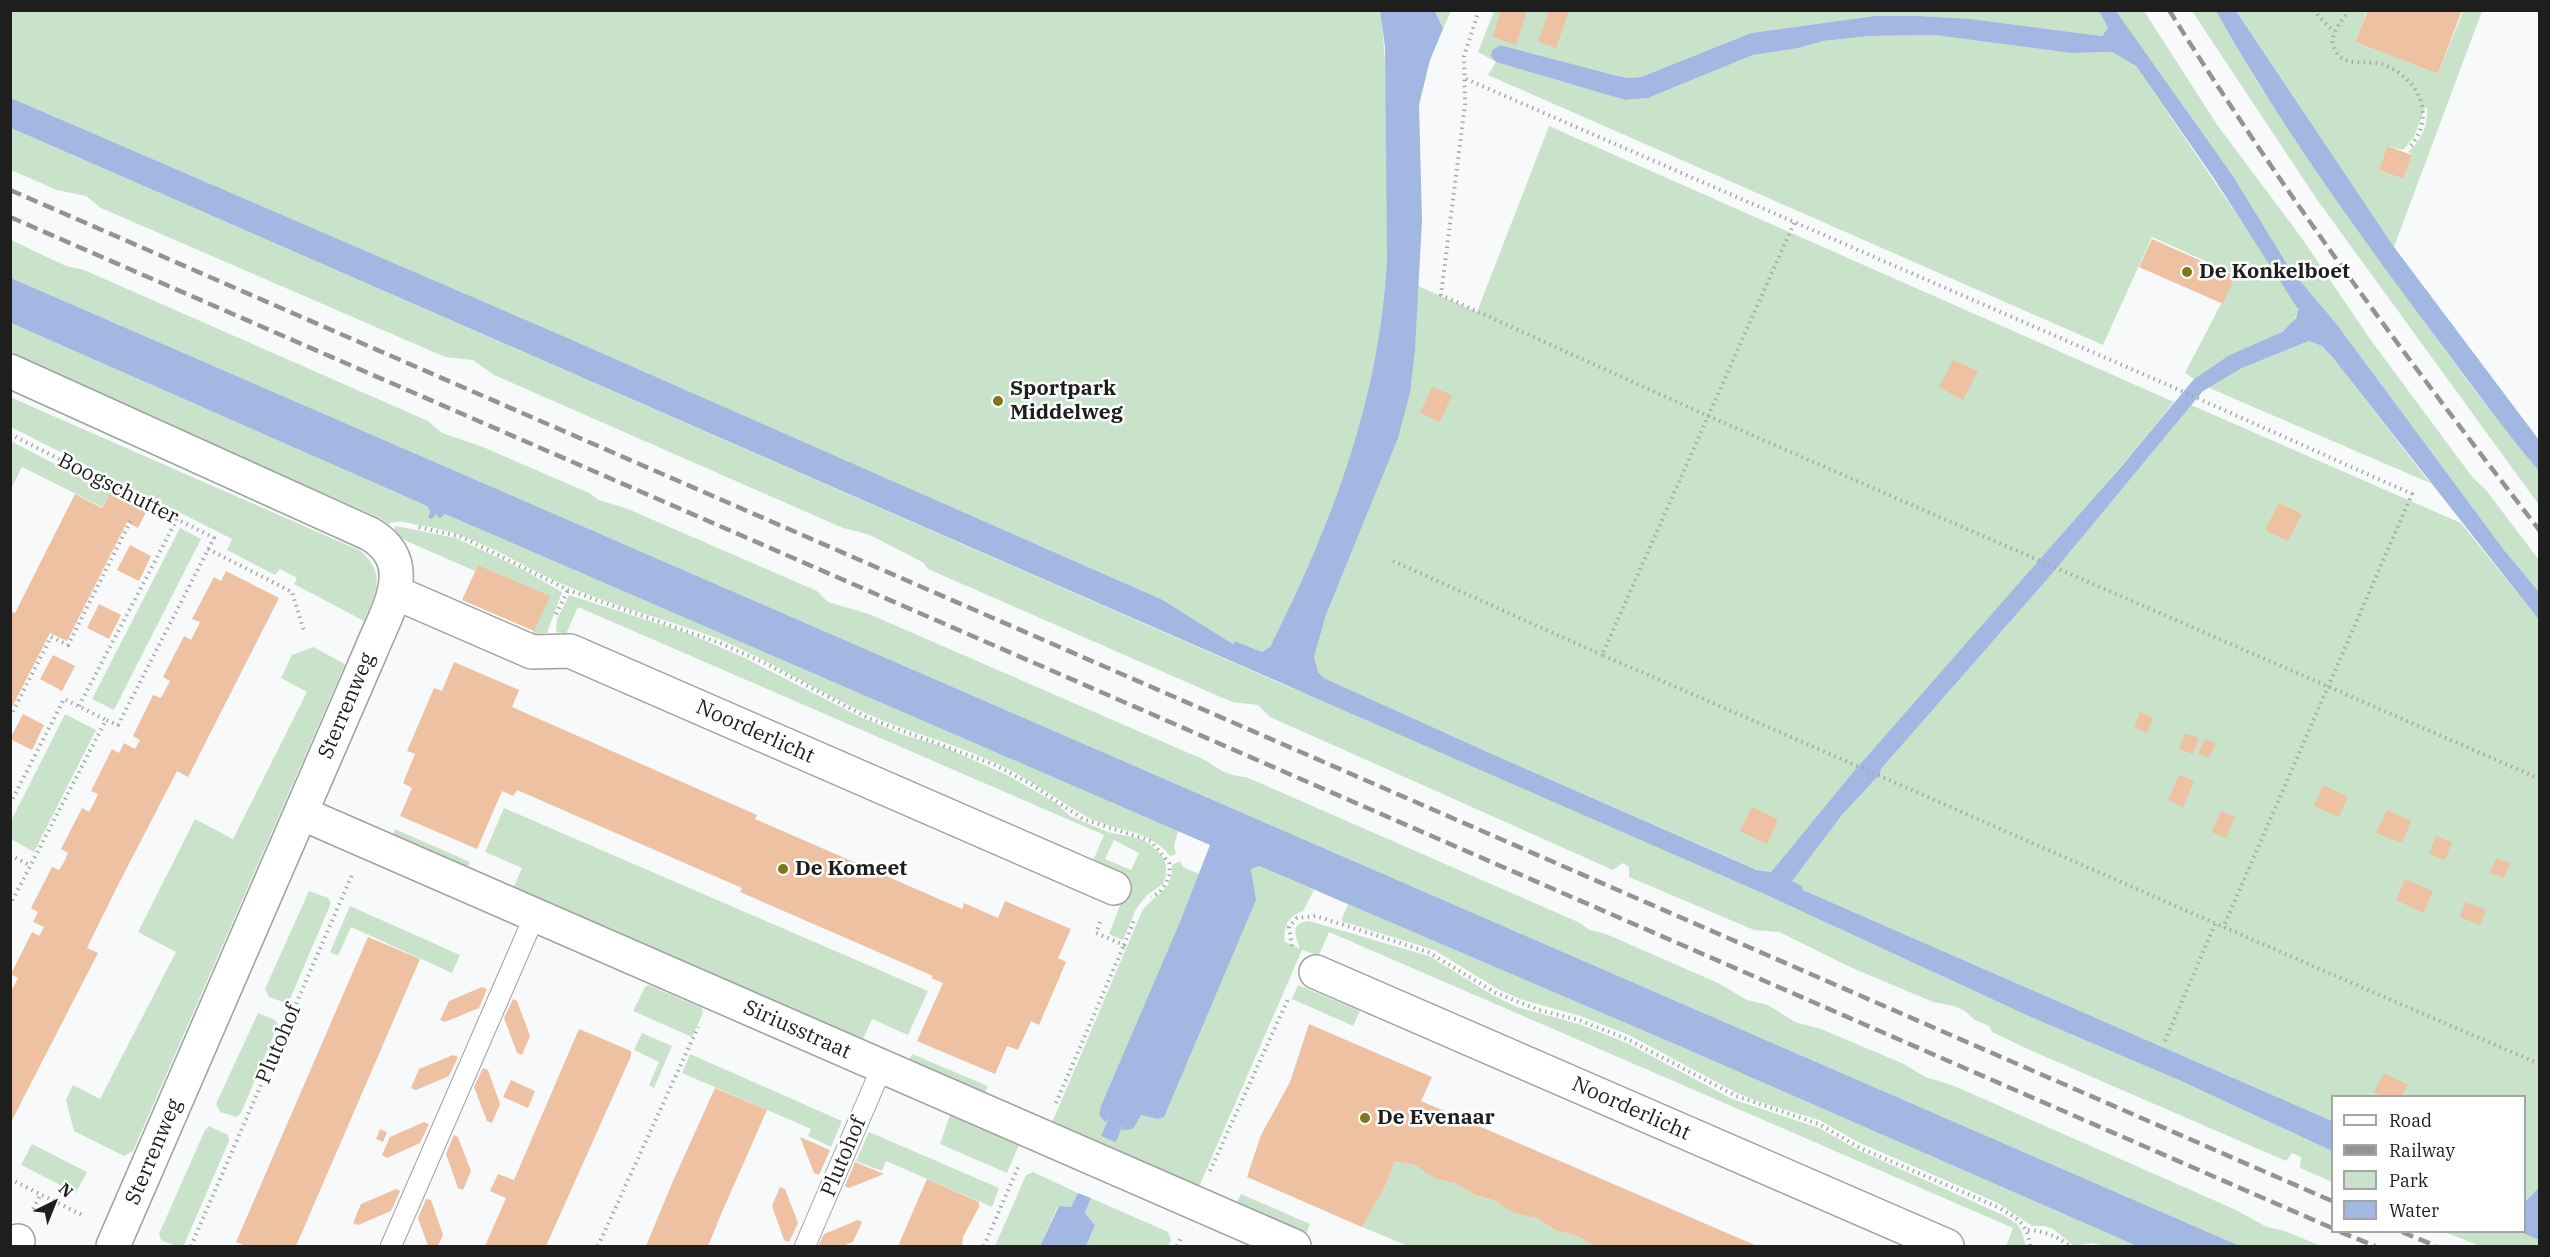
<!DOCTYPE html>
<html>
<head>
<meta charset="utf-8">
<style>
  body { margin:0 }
  #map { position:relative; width:2550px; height:1257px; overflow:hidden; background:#f8f9fb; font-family:"IBM Plex Serif",serif }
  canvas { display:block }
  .frame { position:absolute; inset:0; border:12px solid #1e1e1e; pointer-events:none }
  .legend { position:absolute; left:2331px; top:1095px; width:195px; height:138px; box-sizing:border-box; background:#fff; border:2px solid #a5a5a5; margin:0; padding:8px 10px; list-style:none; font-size:18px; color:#1e1e1e }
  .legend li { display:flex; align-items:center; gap:12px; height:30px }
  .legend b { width:30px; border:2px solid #a5a5a5 }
  .north { position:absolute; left:24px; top:1173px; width:60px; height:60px; -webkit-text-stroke:4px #fff; paint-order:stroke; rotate:43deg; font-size:16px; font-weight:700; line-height:24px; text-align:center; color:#1e1e1e }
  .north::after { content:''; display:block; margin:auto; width:21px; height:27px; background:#1e1e1e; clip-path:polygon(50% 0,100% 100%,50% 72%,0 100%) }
</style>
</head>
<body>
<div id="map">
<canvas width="2550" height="1257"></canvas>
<div class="frame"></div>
<ul class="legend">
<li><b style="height:8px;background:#fff"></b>Road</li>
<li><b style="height:8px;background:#939394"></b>Railway</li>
<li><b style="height:16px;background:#c9e3ca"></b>Park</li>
<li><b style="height:16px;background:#a2b8e2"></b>Water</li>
</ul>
<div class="north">N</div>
</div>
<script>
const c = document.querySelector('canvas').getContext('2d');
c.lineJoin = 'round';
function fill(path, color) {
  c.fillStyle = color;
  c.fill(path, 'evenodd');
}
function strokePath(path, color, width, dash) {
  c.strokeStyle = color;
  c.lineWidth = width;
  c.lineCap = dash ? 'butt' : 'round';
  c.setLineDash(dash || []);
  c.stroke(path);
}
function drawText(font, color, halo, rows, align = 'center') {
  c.font = font + ' "IBM Plex Serif",serif';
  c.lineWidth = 5;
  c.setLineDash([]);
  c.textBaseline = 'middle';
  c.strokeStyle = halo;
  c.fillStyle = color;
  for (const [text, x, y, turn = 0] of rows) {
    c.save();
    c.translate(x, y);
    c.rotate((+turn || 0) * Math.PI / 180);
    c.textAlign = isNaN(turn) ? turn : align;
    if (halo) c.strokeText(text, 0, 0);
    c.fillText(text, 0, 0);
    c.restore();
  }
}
fill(new Path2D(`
  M10 11H1380C1387 57 1386 104 1387 151 1388 197 1390 245 1386 291 1374 417 1326 535 1270 647L1262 652 1235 641 1233 644 1163 600 589 348 11 98Z
  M1435 11H1451L1443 29Z
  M1494 11H2099L2108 28 2102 36 1971 19 1920 16H1874L1751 33 1641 77 1628 78 1614 75 1500 45 1491 56 1497 62 1625 100 1648 98 1753 55 1799 48 1823 41 1871 36 1934 35 2071 53 2112 52 2136 66 2296 302C2307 331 2249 346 2230 356 2217 362 2206 372 2194 379L2185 373 2236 275 2152 237 2103 345 1488 75 1496 62 1478 52Z
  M2116 11H2144L2218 126 2301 237 2370 339 2473 478 2486 490 2539 560V592L2504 550 2335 322 2290 269 2233 176Z
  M2192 11H2216L2259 85 2389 273 2475 391 2539 471V505L2318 201Z
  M2236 11H2367L2355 42 2438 74 2463 11H2482L2394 247ZM2426 106C2430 123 2421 141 2408 152L2412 154 2403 179 2379 170 2387 146 2403 150 2414 137Z
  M1549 126 2174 402C2044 562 1902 713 1771 872L1758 870 1492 754 1324 678C1317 672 1314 667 1314 657L1326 615 1398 437 1410 392 1418 286 1477 312Z
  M11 128 1289 687 1326 701 1762 893 2033 1018 2181 1081 2332 1151V1182L2300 1168 2301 1157 2292 1153 2286 1161 2032 1051 1992 1032 1989 1026 1975 1020 1965 1011 1954 1006 1933 1002 1850 967 1779 932 1754 930 1629 877V867L1623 863 1613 870 1270 717 1258 705 1232 702 928 569 924 563 870 535 843 528 494 375 473 360 445 357 101 208 86 196 57 190 11 170Z
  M11 240 66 266 84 270 428 421 442 433 483 447 589 493 599 500 628 509 817 591 828 602 869 614 1207 761C1220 771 1230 776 1246 777L1578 922 1590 930 1606 934 1718 983 1747 1000 1768 1005 1795 1022 1821 1029 1904 1064 1925 1077 1952 1085 2234 1209 2267 1227 2285 1231 2321 1246H2240L11 278Z
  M11 323 427 506 430 511 428 517 438 512 445 514 1178 831 1174 846 1176 854 1170 856C1146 826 1113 833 1082 814 1053 797 1027 777 996 763 953 743 908 732 865 713 815 690 769 660 719 639 666 619 612 606 560 583 514 562 473 533 423 526 410 524 401 519 388 524L380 518 11 356Z
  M2309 341 2322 346 2333 358 2430 483 2207 387 2242 368Z
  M10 397 361 551C387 576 376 592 364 621L294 584 297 578 280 569 275 575 227 550 232 539 11 427Z
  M2191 405 2461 523 2539 620V1187L2525 1202 2524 1096H2332V1121L1803 890 1801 886 1791 881 1842 815 1880 774 1881 769 2050 576Z
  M11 441 110 493 102 507 22 467 11 489Z
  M396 526 456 538 520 568 562 592 547 633 532 634 549 596 478 565 475 571 402 539 394 529Z
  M180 528 201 539 114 710 92 699Z
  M569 595 687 633 743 657 860 717 904 735 944 747 1007 775 1056 803 1070 816 1108 832 1141 839 1150 844 1163 857 1166 865V876L1163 884 1147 895 1136 909 1123 940 1109 934 1130 879 1092 863 1104 835 578 607 566 634 556 632 557 619ZM1114 840 1139 853 1131 870 1105 859Z
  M313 647 345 664 133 1151 124 1156 74 1131 66 1100 73 1085 100 1099 176 952 138 932 195 819 233 839 307 692 281 678 292 655Z
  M65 714 96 730 34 852 11 839V821Z
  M504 808 928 991 908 1035 872 1019 861 1043 512 891 522 868 485 852Z
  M395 829 470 862 466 871 391 838Z
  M1180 861 1183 867 1199 874 1108 1117 1125 1125 1123 1129 1141 1115 1157 1119 1251 868 1259 866 1314 890 1303 911C1288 916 1283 927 1285 942L1300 949C1295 934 1290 923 1309 921L1429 956 1494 996 1517 1007 1579 1024 1627 1043 1732 1099 1819 1128 1858 1150 2003 1215 2017 1224 2022 1232 2026 1246H2006L2013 1228 1329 932 1317 960 1313 957 1314 954 1302 950 1198 1189 1051 1125 1142 911C1155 894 1174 890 1172 865Z
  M309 891 328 898 331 903 290 999 283 1002 269 997 265 989Z
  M1348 904 1677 1045 2137 1246H2103L2093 1243 2074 1246 2053 1229 2044 1226H2032L1998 1203 1860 1143 1819 1120 1760 1102 1737 1093 1629 1035 1580 1016 1520 999 1498 989 1434 950 1341 921Z
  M350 906 460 955 452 973 351 927 338 956 330 952Z
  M648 985 702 1008 703 1013 692 1037 633 1011 645 987Z
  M1298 985 1360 1011 1353 1026 1292 999Z
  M258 1013 275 1020 278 1025 241 1113 237 1117 220 1112 216 1104Z
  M642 1033 672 1046 654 1088 649 1085 659 1062 634 1050Z
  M690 1054 842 1121 831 1147 808 1136 811 1129 682 1073Z
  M912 1054 988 1086 984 1095 908 1063Z
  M950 1115 1019 1145 1007 1173 940 1144Z
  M209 1126 228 1135 229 1141 184 1245 176 1246 161 1240 159 1234 205 1130Z
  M869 1132 999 1188 992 1207 886 1161 882 1171 856 1161Z
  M32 1144 87 1172 76 1193 21 1165Z
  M1395 1161 1415 1165 1455 1183 1475 1195 1496 1201 1537 1218 1555 1230 1577 1236 1594 1246H1408L1362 1227 1384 1189Z
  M1033 1172 1078 1193 1071 1207 1058 1206 1040 1246H995L1026 1175Z
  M1241 1194 1310 1224 1305 1236 1235 1206Z
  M1091 1198 1168 1232 1171 1240 1168 1246H1086L1095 1225 1085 1213Z
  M2445 1232H2520L2539 1240V1246H2479Z`), '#c9e3ca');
fill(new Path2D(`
  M1380 11H1435L1443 29 1430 60 1419 105 1422 220 1415 350 1410 393 1398 438 1326 615 1314 657 1318 672 1324 678 1492 754 1757 870 1771 872 1855 770 2120 468 2194 379 2228 356 2282 332 2296 318 2298 309 2213 177 2136 66 2112 52 2071 53 1934 35 1871 36 1823 41 1799 48 1753 55 1648 98 1625 100 1496 62 1491 56 1492 50 1500 45 1614 75 1628 78 1641 77 1751 33 1874 16H1920L1971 19 2102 36 2108 28 2099 11H2116L2233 176 2290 269 2335 322 2504 550 2539 592V620L2333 358 2322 346 2309 341 2242 368 2203 391 2050 576 1881 769 1880 774 1842 815 1792 881 1802 886 1803 890 2332 1121V1151L2181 1081 2033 1018 1762 893 11 128V98L565 337 1163 600 1233 644 1235 641 1262 652 1270 647C1332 523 1380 399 1387 260L1385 47Z
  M2216 11H2236L2394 247 2539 440V471C2499 424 2463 373 2426 324 2351 223 2277 120 2216 11Z
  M11 278 2240 1246H2137L1677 1045 1259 866 1251 869 1256 900 1164 1117 1157 1119 1141 1115 1133 1129 1122 1130 1123 1124 1116 1142 1101 1136 1109 1118 1105 1122 1099 1115 1101 1106 1180 922 1210 845 445 514 440 518 437 516V513L432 519 428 518 430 511 427 506 11 323Z
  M2539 1187V1240L2520 1232H2524L2525 1202Z
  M1078 1193 1091 1198 1085 1213 1095 1225 1086 1246H1040L1059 1206 1071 1207Z`), '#a2b8e2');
fill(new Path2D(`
  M1501 10H1527L1516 45 1493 37Z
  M1549 10H1569L1556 48 1538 42Z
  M2368 10H2462L2438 74 2355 42Z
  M2387 146 2412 155 2403 179 2379 170Z
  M2152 239 2235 276 2223 304 2139 267Z
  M1953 360 1978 371 1963 400 1939 387Z
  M1432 387 1452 395 1440 422 1420 413Z
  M110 493 146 512 138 528 127 522 67 641 50 633 10 711V611L15 613 75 494 102 508Z
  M2279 503 2302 514 2288 541 2265 530Z
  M130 545 151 556 139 581 117 570Z
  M478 565 550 596 534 631 462 600Z
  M226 571 279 598 188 777 177 771 116 889 87 948 98 953 10 1124V993L18 978 11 974 32 932 39 936 44 927 33 922 38 912 31 908 52 867 59 870 64 862 68 853 61 849 82 808 89 812 94 803 98 794 91 791 112 749 119 753 124 743 135 749 140 740 133 736 153 695 161 698 170 681 163 677 184 636 191 640 200 622 192 619 214 577 221 581Z
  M99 604 121 615 109 639 87 628Z
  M53 655 75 666 62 691 40 679Z
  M454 662 519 690 512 707 757 815 755 819 962 909 964 903 998 918 1005 901 1071 929 1058 958 1066 962 1039 1025 1031 1021 1018 1050 1007 1046 995 1074 917 1041 943 983 931 978 933 976 740 892 742 888 517 790 513 796 502 791 477 849 400 816 412 788 403 783 415 754 407 751 434 688 442 691Z
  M2140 712 2153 718 2147 733 2134 727Z
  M23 714 44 725 32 750 10 739Z
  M2185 733 2199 738 2193 754 2179 749Z
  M2205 739 2216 743 2209 758 2198 754Z
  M2179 775 2194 781 2183 807 2168 800Z
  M2323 785 2348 797 2339 817 2314 806Z
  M1752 807 1778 820 1767 844 1740 831Z
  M2387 810 2411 821 2402 843 2376 833Z
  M2221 811 2235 817 2226 838 2212 832Z
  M2436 836 2452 842 2445 860 2429 854Z
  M2496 858 2510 863 2504 878 2490 873Z
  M2405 879 2433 891 2423 913 2396 900Z
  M2465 902 2486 910 2480 925 2460 917Z
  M368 937 420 959 296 1246H246L236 1242Z
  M482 987 487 989 479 1008 445 1022 440 1020 449 1001Z
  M513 999 517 1001 530 1036 522 1055 517 1053 504 1018Z
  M1309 1024 1432 1077 1421 1101 1757 1246H1594L1577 1236 1555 1230 1537 1218 1514 1213 1496 1201 1475 1195 1455 1183 1434 1178 1415 1165 1395 1161 1384 1189 1362 1227 1247 1177 1261 1135 1290 1082Z
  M579 1029 631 1051V1056L546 1246H485L506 1198 490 1191 498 1174 514 1180Z
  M453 1055 458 1057 449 1076 416 1090 411 1088 419 1069Z
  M483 1068 488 1070 500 1104 492 1123 487 1121 474 1087Z
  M2384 1073 2408 1085 2402 1096H2382L2374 1092Z
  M511 1080 535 1091 528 1108 503 1097Z
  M715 1088 767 1110 722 1212 708 1246H646L673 1181Z
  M424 1122 429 1124 420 1143 387 1158 382 1155 390 1137Z
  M380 1129 387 1132 383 1142 376 1139Z
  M454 1135 458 1137 471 1171 463 1190 458 1188 446 1154Z
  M800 1137 830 1150 819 1175 814 1173Z
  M855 1162 884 1174 849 1188 845 1186Z
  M927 1179 979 1202V1207L963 1237 962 1246H898Z
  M780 1187 785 1189 798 1223 789 1242 784 1240 772 1206Z
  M396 1189 400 1191 391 1211 358 1225 353 1223 361 1204Z
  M426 1199 431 1200 443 1235 438 1246H428L418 1218Z
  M858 1220 862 1222 853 1242 842 1246H818L824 1234Z`), '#edc1a2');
const lane = new Path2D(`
  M391 1246 535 915
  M805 1246 882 1067`);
const street = new Path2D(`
  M10 371 370 534C420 564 386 612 370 653L113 1246
  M394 592 532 652 570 651 1114 888
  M301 813 1294 1246
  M1316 972 1947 1246
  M15 1246 18 1241`);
strokePath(lane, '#a1a1a3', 22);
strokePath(street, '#a1a1a3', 36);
strokePath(new Path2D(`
  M1479 10 1464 56 1465 104 1441 295 1708 416 2540 779
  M2313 10 2334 32
  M2349 10C2341 23 2326 37 2336 52 2347 69 2371 58 2387 66 2422 82 2436 119 2408 149
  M1466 79 2168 385 2412 494 2223 928
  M1794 223 1602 655C1915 790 2226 930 2540 1064
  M10 434 214 538 118 725 106 720 10 905
  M419 527 462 537 568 590 720 643 767 664 868 718 995 765 1031 784 1083 819 1151 841 1169 863 1170 873 1167 882 1160 892 1151 897
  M208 549 292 592 304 631
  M1393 561 1602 655
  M556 614 568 590
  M79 706 177 519
  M10 717 51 637 68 645 132 518
  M10 804 64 699 106 720
  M10 855 31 866
  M1100 922 1096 933 1124 945 1134 920
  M1292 946 1289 927 1297 918 1316 916 1428 952 1496 993 1539 1010 1579 1020 1627 1039 1736 1096 1819 1124 1860 1148 1998 1207C2018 1219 2027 1223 2030 1246
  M2165 1041 2215 924
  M1056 1103 1124 945
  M1210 1171 1289 997
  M10 1179 84 1216
  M33 1209 41 1194
  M2028 1230C2044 1231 2057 1236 2070 1246
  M191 1246 352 875
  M598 1246 698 1027
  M984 1246 1018 1167
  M1177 1246 1181 1238`), '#a7a7a8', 4, [1.5, 4.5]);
strokePath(lane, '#fff', 20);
strokePath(street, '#fff', 33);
strokePath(new Path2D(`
  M2169 10C2282 191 2409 362 2540 531
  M10 190 2332 1201
  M10 217 2332 1228
  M2340 1232 2375 1246
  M2402 1232 2436 1246`), '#939394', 4.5, [12, 6]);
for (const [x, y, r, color] of [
  [2187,272,6,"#807519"],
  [998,401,6,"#807519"],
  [783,869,6,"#807519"],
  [1365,1118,6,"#807519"]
]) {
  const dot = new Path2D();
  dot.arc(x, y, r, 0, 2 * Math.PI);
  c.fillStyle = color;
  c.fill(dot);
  strokePath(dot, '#fff', 2);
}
drawText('bold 21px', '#1e1e1e', '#fff', [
  ["De Konkelboet",2199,272],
  ["Sportpark",1010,389],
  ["Middelweg",1010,413],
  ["De Komeet",795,869],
  ["De Evenaar",1377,1118]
], 'left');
drawText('21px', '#1e1e1e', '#fff', [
  ["Boogschutter",118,489,27],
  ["Sterrenweg",347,706,-67],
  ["Noorderlicht",755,732,24],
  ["Siriusstraat",797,1030,24],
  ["Plutohof",279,1044,-67],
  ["Noorderlicht",1631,1109,24],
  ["Sterrenweg",154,1152,-67],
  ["Plutohof",844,1157,-67]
]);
</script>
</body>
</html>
